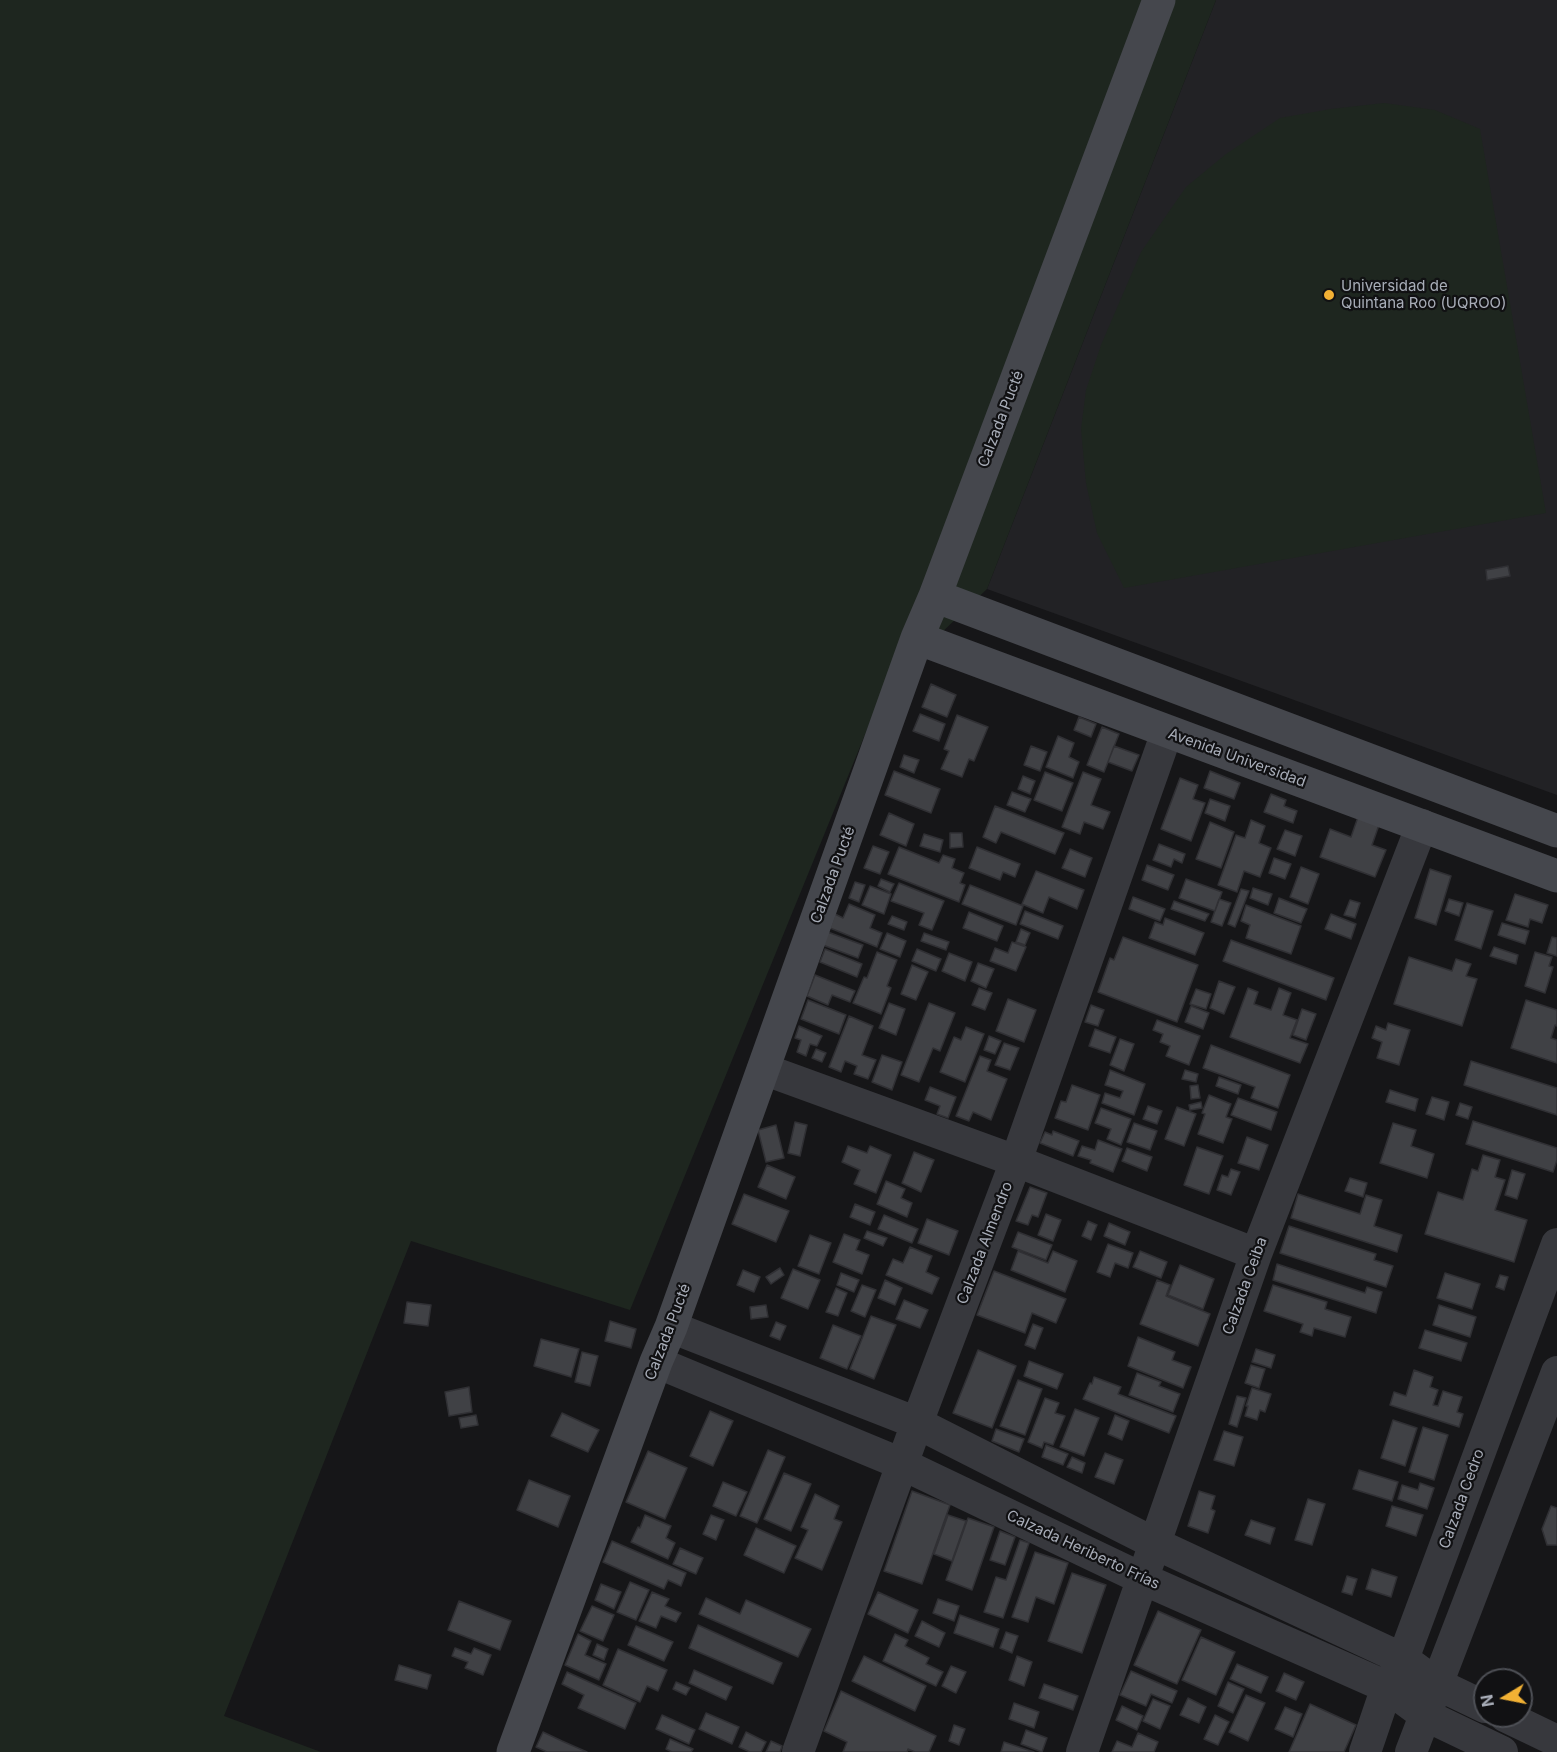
<!DOCTYPE html>
<html>
<head>
<meta charset="utf-8">
<style>
  body { margin:0 }
  #map { position:relative; width:1557px; height:1752px; overflow:hidden; background:#161618; font-family:Inter,sans-serif }
  canvas { display:block }
  .north { position:absolute; left:1473px; top:1668px; width:60px; height:60px; box-sizing:border-box; background:#111113; border:2px solid #4d4f55; border-radius:50%; rotate:260deg; font-size:16px; font-weight:700; line-height:24px; text-align:center; color:#a8adb8 }
  .north::after { content:''; display:block; margin:auto; width:21px; height:27px; background:#f2b134; clip-path:polygon(50% 0,100% 100%,50% 72%,0 100%) }
</style>
</head>
<body>
<div id="map">
<canvas width="1557" height="1752"></canvas>
<div class="north">N</div>
</div>
<script>
const c = document.querySelector('canvas').getContext('2d');
c.lineJoin = 'round';
function fill(path, color) {
  c.fillStyle = color;
  c.fill(path, 'evenodd');
}
function strokePath(path, color, width, dash) {
  c.strokeStyle = color;
  c.lineWidth = width;
  c.lineCap = dash ? 'butt' : 'round';
  c.setLineDash(dash || []);
  c.stroke(path);
}
function drawText(font, color, halo, rows, align = 'center') {
  c.font = font + ' Inter,sans-serif';
  c.lineWidth = 4.5;
  c.setLineDash([]);
  c.textBaseline = 'middle';
  c.strokeStyle = halo;
  c.fillStyle = color;
  for (const [text, x, y, turn = 0] of rows) {
    c.save();
    c.translate(x, y);
    c.rotate((+turn || 0) * Math.PI / 180);
    c.textAlign = isNaN(turn) ? turn : align;
    if (halo) c.strokeText(text, 0, 0);
    c.fillText(text, 0, 0);
    c.restore();
  }
}
fill(new Path2D(`
  M1216 0H1557V795L987 589Z`), '#222225');
fill(new Path2D(`
  M0 0H1216L987 589 884 688 630 1310 411 1241 224 1716 321 1752H0Z
  M1384 103 1435 110 1480 129 1546 513 1124 588 1097 533 1086 483 1081 429 1086 390 1101 345 1141 252 1186 187 1226 154 1280 118 1331 109Z`), '#1e261f');
const building = new Path2D(`
  M1508 566 1510 576 1487 580 1486 570Z
  M931 684 956 695 947 717 922 707Z
  M920 714 945 724 939 741 913 731Z
  M957 715 988 727 974 761 969 759 962 777 941 769 949 751 944 749Z
  M1079 717 1096 724 1091 737 1074 730Z
  M1102 727 1119 734 1104 772 1087 765Z
  M1058 736 1074 743 1069 757 1079 762 1073 778 1046 767Z
  M1031 746 1047 752 1040 771 1024 765Z
  M1114 746 1139 755 1132 771 1108 762Z
  M904 755 919 760 914 773 900 767Z
  M894 771 940 789 931 813 885 795Z
  M1210 771 1240 783 1234 799 1204 788Z
  M1045 772 1073 783 1062 811 1034 800Z
  M1083 772 1101 779 1091 805 1110 812 1103 829 1084 822 1080 834 1062 827Z
  M1023 776 1035 781 1030 794 1018 789Z
  M1180 778 1198 785 1193 799 1205 803 1191 841 1161 829Z
  M1012 792 1031 799 1025 812 1007 805Z
  M1271 794 1286 800 1284 806 1297 811 1293 823 1264 812Z
  M1210 799 1230 806 1225 821 1205 813Z
  M995 806 1064 833 1055 854 1001 832 996 843 983 837Z
  M889 813 914 824 906 846 880 835Z
  M1358 817 1379 825 1372 845 1386 850 1375 877 1320 857 1330 829 1351 837Z
  M1251 820 1265 826 1259 843 1271 848 1260 877 1244 871 1237 892 1218 885 1236 835 1245 838Z
  M1210 822 1234 832 1221 868 1196 859Z
  M1285 830 1302 836 1295 856 1277 849Z
  M950 833H962L963 847 950 848Z
  M924 834 943 840 940 852 920 846Z
  M1159 844 1185 854 1182 863 1174 859 1171 867 1153 860Z
  M873 846 889 852 880 874 864 868Z
  M899 847 939 863 943 855 955 859 952 868 964 873 960 883 965 885 959 902 888 874Z
  M977 847 1020 864 1015 877 1003 872 1000 880 969 868Z
  M1070 849 1092 858 1085 877 1062 868Z
  M1274 858 1291 864 1285 879 1269 873Z
  M1147 865 1174 875 1168 890 1142 880Z
  M1301 867 1319 874 1308 904 1290 897Z
  M1430 869 1451 876 1436 925 1415 918Z
  M1036 871 1084 890 1077 909 1049 897 1043 913 1022 904Z
  M881 879 894 884 890 892 878 886Z
  M1186 879 1222 892 1215 911 1179 898Z
  M855 882 865 885 859 902 849 898Z
  M899 883 944 901 932 930 919 925 924 913 891 901Z
  M970 885 1023 906 1016 925 962 904Z
  M870 886 891 894 884 914 862 905Z
  M1253 888 1272 894 1268 905 1250 898Z
  M1241 889 1249 891 1235 927 1228 924Z
  M1515 894 1548 905 1542 923 1530 919 1528 927 1506 920Z
  M1133 897 1165 909 1160 921 1129 909Z
  M1279 898 1307 909 1301 923 1274 913Z
  M1219 899 1231 903 1222 926 1211 922Z
  M1449 899 1463 903 1459 916 1445 911Z
  M1350 900 1360 903 1355 918 1344 915Z
  M1174 901 1209 914 1205 921 1171 909Z
  M1467 903 1493 911 1481 949 1455 940Z
  M849 904 875 915 870 928 882 933 877 947 830 928 835 914 843 918Z
  M1246 905 1301 926 1291 954 1246 938 1250 925 1241 921Z
  M1025 911 1063 926 1058 939 1020 924Z
  M969 912 1003 926 997 941 963 928Z
  M1331 914 1356 924 1351 939 1325 929Z
  M892 916 907 922 904 930 888 924Z
  M1165 918 1204 933 1195 955 1149 938 1155 922 1163 925Z
  M1502 923 1529 931 1525 944 1498 935Z
  M1021 929 1030 933 1025 945 1016 942Z
  M825 931 863 945 858 958 820 944Z
  M887 933 906 941 900 957 880 949Z
  M924 933 949 942 946 950 921 941Z
  M1123 937 1198 965 1177 1022 1098 992 1110 958 1114 960Z
  M1552 937 1557 938V956L1547 953Z
  M1231 940 1334 978 1326 1000 1223 961Z
  M1012 942 1026 947 1016 971 990 961 995 948 1008 953Z
  M1494 947 1518 955 1516 964 1490 956Z
  M825 949 862 964 857 977 820 962Z
  M917 949 941 959 936 971 912 961Z
  M877 952 897 960 887 986 891 988 881 1014 853 1003 864 977 867 978Z
  M1535 952 1552 957 1549 966 1553 967 1545 993 1525 986Z
  M949 953 972 962 965 981 942 971Z
  M1409 957 1452 971 1456 959 1471 964 1466 976 1477 979 1462 1026 1394 1004Z
  M978 963 994 969 986 988 971 981Z
  M912 965 928 972 916 1000 901 994Z
  M815 975 855 991 850 1002 832 995 828 1005 807 996Z
  M1219 981 1235 987 1224 1014 1210 1008Z
  M979 988 992 993 985 1010 972 1005Z
  M1248 988 1258 992 1254 1004 1271 1010 1279 988 1291 993 1283 1015 1297 1020 1290 1038 1308 1044 1300 1063 1230 1037Z
  M1196 989 1211 994 1206 1009 1190 1004Z
  M1008 999 1036 1010 1024 1042 996 1031Z
  M808 1000 846 1015 839 1034 801 1019Z
  M1526 1000 1557 1010V1026L1555 1025 1551 1038 1557 1040V1063L1511 1048Z
  M889 1003 905 1009 896 1035 879 1028Z
  M929 1003 955 1013 940 1051 933 1048 919 1082 901 1075Z
  M1091 1005 1104 1010 1098 1026 1085 1022Z
  M1191 1006 1209 1013 1203 1029 1185 1022Z
  M1302 1009 1316 1014 1306 1040 1293 1035Z
  M849 1016 873 1026 862 1055 876 1060 868 1079 854 1074 857 1066 845 1061 841 1072 829 1067Z
  M1157 1020 1200 1036 1189 1065 1166 1056 1170 1046 1160 1042 1163 1034 1153 1030Z
  M1388 1023 1410 1030 1399 1065 1377 1058 1382 1042 1372 1038 1376 1026 1386 1030Z
  M799 1026 822 1036 817 1046 810 1044 806 1056 797 1052 801 1040 795 1038Z
  M966 1027 984 1034 965 1082 940 1072 954 1037 961 1040Z
  M1095 1029 1116 1037 1110 1053 1089 1046Z
  M989 1036 1001 1041 995 1054 984 1050Z
  M1120 1039 1134 1044 1124 1071 1110 1065Z
  M1004 1043 1019 1048 1010 1070 995 1065Z
  M1211 1045 1290 1075 1278 1108 1251 1098 1255 1087 1203 1068Z
  M816 1049 826 1053 822 1062 812 1058Z
  M882 1055 902 1062 892 1090 872 1082Z
  M980 1056 991 1060 987 1071 1007 1079 991 1120 973 1112 969 1121 956 1116Z
  M1471 1061 1557 1088V1115L1464 1085Z
  M1110 1070 1145 1084 1134 1115 1102 1103 1105 1093 1120 1098 1123 1091 1105 1085Z
  M1185 1070 1198 1074 1196 1082 1182 1079Z
  M1219 1077 1241 1085 1238 1094 1216 1086Z
  M1072 1085 1100 1095 1088 1130 1055 1118 1061 1101 1066 1102Z
  M1198 1085 1200 1098 1191 1099 1190 1086Z
  M930 1087 956 1097 948 1118 937 1114 940 1106 925 1100Z
  M1390 1090 1418 1099 1415 1111 1386 1102Z
  M1209 1095 1231 1104 1226 1117 1232 1119 1223 1143 1198 1134 1205 1114 1202 1113Z
  M1432 1097 1449 1102 1444 1120 1426 1114Z
  M1238 1098 1277 1112 1271 1130 1231 1115Z
  M1201 1102 1202 1108 1190 1110 1189 1105Z
  M1460 1103 1472 1107 1468 1119 1456 1115Z
  M1148 1106 1162 1111 1157 1124 1143 1119Z
  M1177 1107 1196 1114 1184 1146 1165 1139Z
  M1101 1108 1131 1119 1121 1145 1107 1139 1111 1129 1095 1123Z
  M1473 1121 1557 1148V1160L1553 1172 1466 1144Z
  M795 1122 807 1125 800 1156 788 1153Z
  M1134 1123 1157 1131 1150 1150 1127 1142Z
  M1393 1123 1416 1130 1411 1146 1434 1154 1427 1178 1380 1163Z
  M776 1125 784 1158 766 1162 758 1130Z
  M1053 1131 1079 1141 1073 1156 1040 1143 1045 1132 1052 1135Z
  M1247 1137 1268 1145 1259 1170 1238 1163Z
  M1098 1140 1122 1149 1113 1172 1090 1163 1091 1160 1078 1156 1082 1146 1095 1150Z
  M848 1146 867 1153 870 1146 891 1155 876 1193 854 1184 860 1170 842 1162Z
  M1197 1147 1223 1156 1209 1194 1184 1185Z
  M1127 1148 1152 1157 1147 1171 1122 1161Z
  M914 1152 934 1160 921 1192 902 1183Z
  M1483 1155 1500 1160 1495 1177 1505 1180 1495 1210 1527 1220 1514 1262 1425 1234 1438 1192 1463 1200 1472 1169 1478 1171Z
  M767 1165 795 1177 786 1199 758 1187Z
  M1231 1169 1240 1172 1231 1195 1217 1190 1222 1175 1228 1177Z
  M1512 1170 1525 1174 1517 1199 1505 1195Z
  M1350 1178 1367 1183 1363 1197 1345 1191Z
  M886 1181 905 1189 901 1198 912 1203 907 1217 877 1204Z
  M1030 1187 1047 1193 1038 1217 1032 1215 1028 1225 1016 1221Z
  M744 1194 789 1211 776 1242 732 1224Z
  M1298 1194 1360 1214 1366 1195 1382 1200 1374 1226 1402 1235 1397 1252 1291 1218Z
  M855 1204 875 1212 870 1225 850 1217Z
  M1046 1214 1061 1220 1053 1241 1038 1235Z
  M884 1215 918 1229 912 1243 878 1229Z
  M927 1219 958 1231 949 1255 918 1243Z
  M1088 1221 1097 1225 1091 1240 1082 1236Z
  M1109 1223 1130 1232 1125 1245 1104 1236Z
  M1289 1226 1376 1254 1374 1260 1393 1266 1386 1287 1280 1253Z
  M867 1231 887 1238 883 1246 864 1238Z
  M1018 1232 1052 1245 1046 1260 1012 1247Z
  M844 1234 860 1240 856 1250 869 1255 862 1274 833 1262Z
  M810 1235 831 1243 819 1274 798 1266Z
  M1108 1244 1133 1253 1128 1268 1115 1263 1110 1277 1097 1272Z
  M910 1247 932 1256 926 1272 939 1278 932 1294 886 1275 893 1259 903 1263Z
  M1018 1251 1048 1263 1053 1251 1077 1261 1065 1292 1011 1270Z
  M1140 1251 1167 1262 1161 1278 1133 1267Z
  M1277 1264 1365 1293 1367 1287 1382 1292 1376 1313 1273 1280Z
  M1180 1265 1214 1279 1203 1309 1168 1295Z
  M780 1268 784 1275 771 1284 766 1277Z
  M793 1269 820 1280 808 1309 781 1298Z
  M743 1270 760 1277 754 1292 737 1285Z
  M994 1271 1066 1299 1056 1323 1032 1313 1025 1333 977 1315Z
  M841 1273 859 1280 854 1292 837 1285Z
  M1445 1273 1480 1284 1472 1309 1437 1298Z
  M1500 1275 1508 1277 1504 1290 1496 1287Z
  M885 1280 902 1288 895 1305 878 1298Z
  M1157 1280 1170 1285 1166 1296 1210 1314 1198 1346 1140 1324Z
  M862 1285 876 1290 865 1317 851 1311Z
  M1273 1285 1327 1302 1325 1309 1351 1317 1345 1337 1314 1328 1312 1336 1300 1332 1303 1324 1264 1311Z
  M836 1288 847 1293 838 1316 826 1312Z
  M904 1300 928 1310 920 1328 896 1319Z
  M407 1302 431 1305 428 1326 404 1323Z
  M766 1305 768 1317 751 1319 750 1307Z
  M1439 1305 1476 1317 1470 1337 1433 1325Z
  M871 1316 896 1325 874 1379 850 1369Z
  M610 1321 636 1329 631 1348 605 1341Z
  M776 1322 786 1326 780 1340 770 1336Z
  M1033 1324 1043 1328 1035 1349 1025 1345Z
  M833 1325 861 1336 847 1369 820 1358Z
  M1425 1330 1467 1343 1461 1361 1419 1348Z
  M1138 1337 1175 1352 1172 1360 1191 1367 1183 1388 1128 1366Z
  M541 1339 579 1349 571 1377 534 1366Z
  M1256 1349 1275 1355 1271 1368 1252 1362Z
  M978 1350 1016 1366 992 1428 953 1413Z
  M582 1352 598 1356 590 1386 575 1382Z
  M1029 1361 1063 1374 1057 1389 1024 1376Z
  M1251 1365 1265 1369 1259 1388 1245 1383Z
  M1414 1370 1433 1377 1430 1387 1438 1390 1433 1405 1438 1406 1443 1391 1462 1397 1457 1412 1463 1414 1459 1427 1390 1405 1394 1392 1406 1396Z
  M1137 1373 1161 1382 1159 1386 1180 1394 1173 1412 1129 1395Z
  M1094 1377 1121 1387 1118 1394 1176 1416 1169 1433 1083 1399 1090 1383 1092 1384Z
  M1018 1380 1042 1389 1025 1435 1000 1426Z
  M469 1387 472 1412 449 1416 445 1392Z
  M1252 1388 1271 1394 1265 1412 1260 1410 1257 1420 1245 1416 1248 1406H1246Z
  M1237 1396 1246 1398 1237 1427 1229 1424Z
  M1045 1398 1059 1403 1055 1413 1065 1416 1053 1445 1044 1442 1042 1448 1028 1442Z
  M1075 1409 1099 1418 1084 1456 1060 1447Z
  M710 1411 733 1421 713 1466 690 1456Z
  M562 1413 599 1430 588 1452 551 1436Z
  M476 1415 478 1425 461 1428 459 1418Z
  M1115 1415 1129 1421 1122 1440 1108 1434Z
  M1393 1420 1417 1428 1405 1466 1381 1458Z
  M1423 1427 1448 1435 1434 1480 1409 1472Z
  M996 1429 1024 1439 1019 1452 992 1441Z
  M1224 1431 1243 1437 1234 1466 1214 1460Z
  M1046 1445 1068 1454 1063 1465 1042 1457Z
  M768 1450 785 1457 757 1523 740 1516Z
  M648 1451 687 1468 665 1519 626 1502Z
  M1105 1453 1123 1460 1114 1484 1095 1477Z
  M1072 1457 1085 1463 1082 1473 1067 1467Z
  M1359 1470 1398 1482 1392 1501 1353 1489Z
  M784 1473 811 1484 791 1531 764 1519Z
  M529 1480 570 1496 558 1527 517 1510Z
  M723 1482 747 1492 736 1516 713 1506Z
  M1420 1483 1434 1488 1427 1509 1398 1499 1402 1485 1418 1490Z
  M912 1491 950 1505 922 1584 884 1571Z
  M1199 1491 1215 1496 1211 1509 1215 1511 1208 1533 1188 1526Z
  M815 1494 839 1506 834 1519 842 1522 822 1570 795 1558 808 1530 801 1527Z
  M1308 1499 1325 1504 1312 1545 1295 1540Z
  M1392 1506 1423 1515 1416 1536 1386 1526Z
  M1551 1506 1557 1508V1545H1547L1542 1529Z
  M645 1515 671 1526 666 1538 675 1543 668 1559 631 1542 638 1527 640 1528Z
  M711 1515 724 1520 716 1540 703 1534Z
  M948 1515 966 1521 952 1561 934 1554Z
  M968 1518 994 1527 972 1590 946 1580Z
  M1251 1520 1275 1528 1270 1544 1245 1535Z
  M756 1528 796 1546 784 1573 744 1555Z
  M1000 1531 1015 1537 1005 1565 990 1560Z
  M1020 1540 1029 1543 1003 1618 984 1612 996 1577 1006 1580Z
  M612 1541 686 1573 681 1586 668 1580 664 1589 603 1562Z
  M680 1548 703 1558 696 1574 673 1564Z
  M1035 1552 1068 1563 1054 1604 1036 1597 1028 1622 1012 1617Z
  M1372 1569 1397 1577 1391 1597 1366 1589Z
  M1072 1573 1106 1585 1082 1653 1048 1641Z
  M1347 1576 1357 1579 1352 1595 1342 1592Z
  M630 1582 649 1590 636 1620 617 1612Z
  M601 1584 621 1592 614 1609 595 1600Z
  M652 1592 669 1599 665 1606 681 1613 676 1622 661 1616 656 1628 639 1621Z
  M878 1592 918 1610 908 1633 868 1614Z
  M706 1598 740 1614 746 1600 811 1629 798 1657 699 1614Z
  M938 1599 959 1606 954 1621 933 1613Z
  M459 1601 511 1621 500 1650 448 1630Z
  M592 1606 614 1615 603 1641 580 1631Z
  M1158 1611 1201 1630 1177 1684 1134 1665Z
  M960 1615 999 1629 993 1647 954 1633Z
  M922 1621 945 1633 939 1647 915 1636Z
  M698 1625 782 1663 773 1684 689 1648Z
  M636 1626 673 1642 664 1661 628 1645Z
  M1006 1632 1018 1636 1012 1653 1000 1648Z
  M578 1634 591 1641 585 1655 606 1664 599 1680 565 1665Z
  M895 1634 908 1640 905 1646 929 1658 926 1664 943 1672 936 1686 883 1661Z
  M1201 1637 1235 1652 1216 1695 1182 1680Z
  M597 1644 608 1649 604 1660 593 1655Z
  M455 1648 471 1654 474 1648 491 1655 483 1675 465 1668 468 1662 452 1656Z
  M618 1649 667 1670 658 1691 647 1686 640 1702 603 1685Z
  M864 1656 926 1686 915 1711 852 1681Z
  M1017 1656 1032 1662 1024 1686 1009 1680Z
  M1237 1664 1268 1677 1261 1693 1230 1679Z
  M399 1665 431 1675 427 1689 395 1680Z
  M951 1666 966 1672 956 1693 942 1686Z
  M694 1670 732 1687 726 1700 689 1683Z
  M1131 1671 1177 1691 1172 1703 1151 1694 1146 1706 1120 1695Z
  M567 1672 636 1703 625 1729 578 1708 584 1695 562 1684Z
  M1284 1673 1304 1682 1296 1700 1276 1691Z
  M676 1682 690 1688 686 1695 673 1689Z
  M1228 1682 1244 1689 1233 1713 1218 1706Z
  M1044 1684 1078 1696 1073 1710 1039 1698Z
  M841 1691 936 1736 929 1752H915L908 1749 907 1752H843L847 1742 824 1731Z
  M1246 1695 1265 1703 1248 1741 1229 1732Z
  M1188 1698 1206 1707 1199 1723 1180 1715Z
  M1153 1699 1170 1706 1160 1729 1143 1721Z
  M1014 1703 1039 1712 1034 1728 1009 1719Z
  M1310 1704 1356 1725 1344 1752H1289Z
  M1122 1706 1143 1716 1137 1730 1116 1720Z
  M1285 1707 1302 1714 1293 1737 1275 1729Z
  M706 1713 739 1727 732 1744 699 1729Z
  M662 1715 695 1730 689 1744 656 1729Z
  M1215 1715 1229 1722 1218 1745 1204 1739Z
  M954 1725 965 1729 959 1745 949 1741Z
  M1026 1730 1047 1738 1042 1752 1021 1744Z
  M543 1732 562 1741 587 1752H547L536 1747Z
  M746 1732 766 1742 761 1752H750L739 1747Z
  M1138 1733 1158 1742 1154 1752H1112L1117 1741 1132 1747Z
  M670 1739 693 1749 691 1752H672L666 1749Z
  M771 1741 782 1746 780 1752H766Z
  M1004 1742 1034 1752H1001Z`);
fill(building, '#404145');
strokePath(building, '#303034', 1.5);
strokePath(new Path2D(`
  M763 1069 1016 1161 1256 1254
  M671 1327 917 1423 1154 1543 1403 1659 1437 1684 1485 1707
  M656 1362 902 1464 1143 1579 1387 1687 1425 1715 1502 1752
  M1505 1716 1557 1741
  M798 1752 917 1423 1016 1161 1167 732
  M1082 1752 1256 1254 1422 825
  M1365 1752 1387 1687 1403 1659 1557 1244
  M1411 1752 1557 1372`), '#37383d', 32);
strokePath(new Path2D(`
  M935 596 1557 831
  M917 638 1557 876
  M513 1752 656 1362 671 1327 917 638 935 596 1159 0`), '#45474d', 33);
for (const [x, y, r, color] of [
  [1329,295,6,"#f2b134"]
]) {
  const dot = new Path2D();
  dot.arc(x, y, r, 0, 2 * Math.PI);
  c.fillStyle = color;
  c.fill(dot);
  strokePath(dot, '#111113', 2);
}
drawText('15px', '#a8adb8', '#111113', [
  ["Universidad de",1341,286],
  ["Quintana Roo (UQROO)",1341,303]
], 'left');
drawText('15px', '#a8adb8', '#111113', [
  ["Calzada Pucté",1001,419,-69],
  ["Avenida Universidad",1237,758,20],
  ["Calzada Pucté",833,875,-70],
  ["Calzada Almendro",985,1243,-69],
  ["Calzada Ceiba",1245,1286,-70],
  ["Calzada Pucté",668,1332,-69],
  ["Calzada Cedro",1462,1499,-70],
  ["Calzada Heriberto Frías",1083,1550,25]
]);
</script>
</body>
</html>
